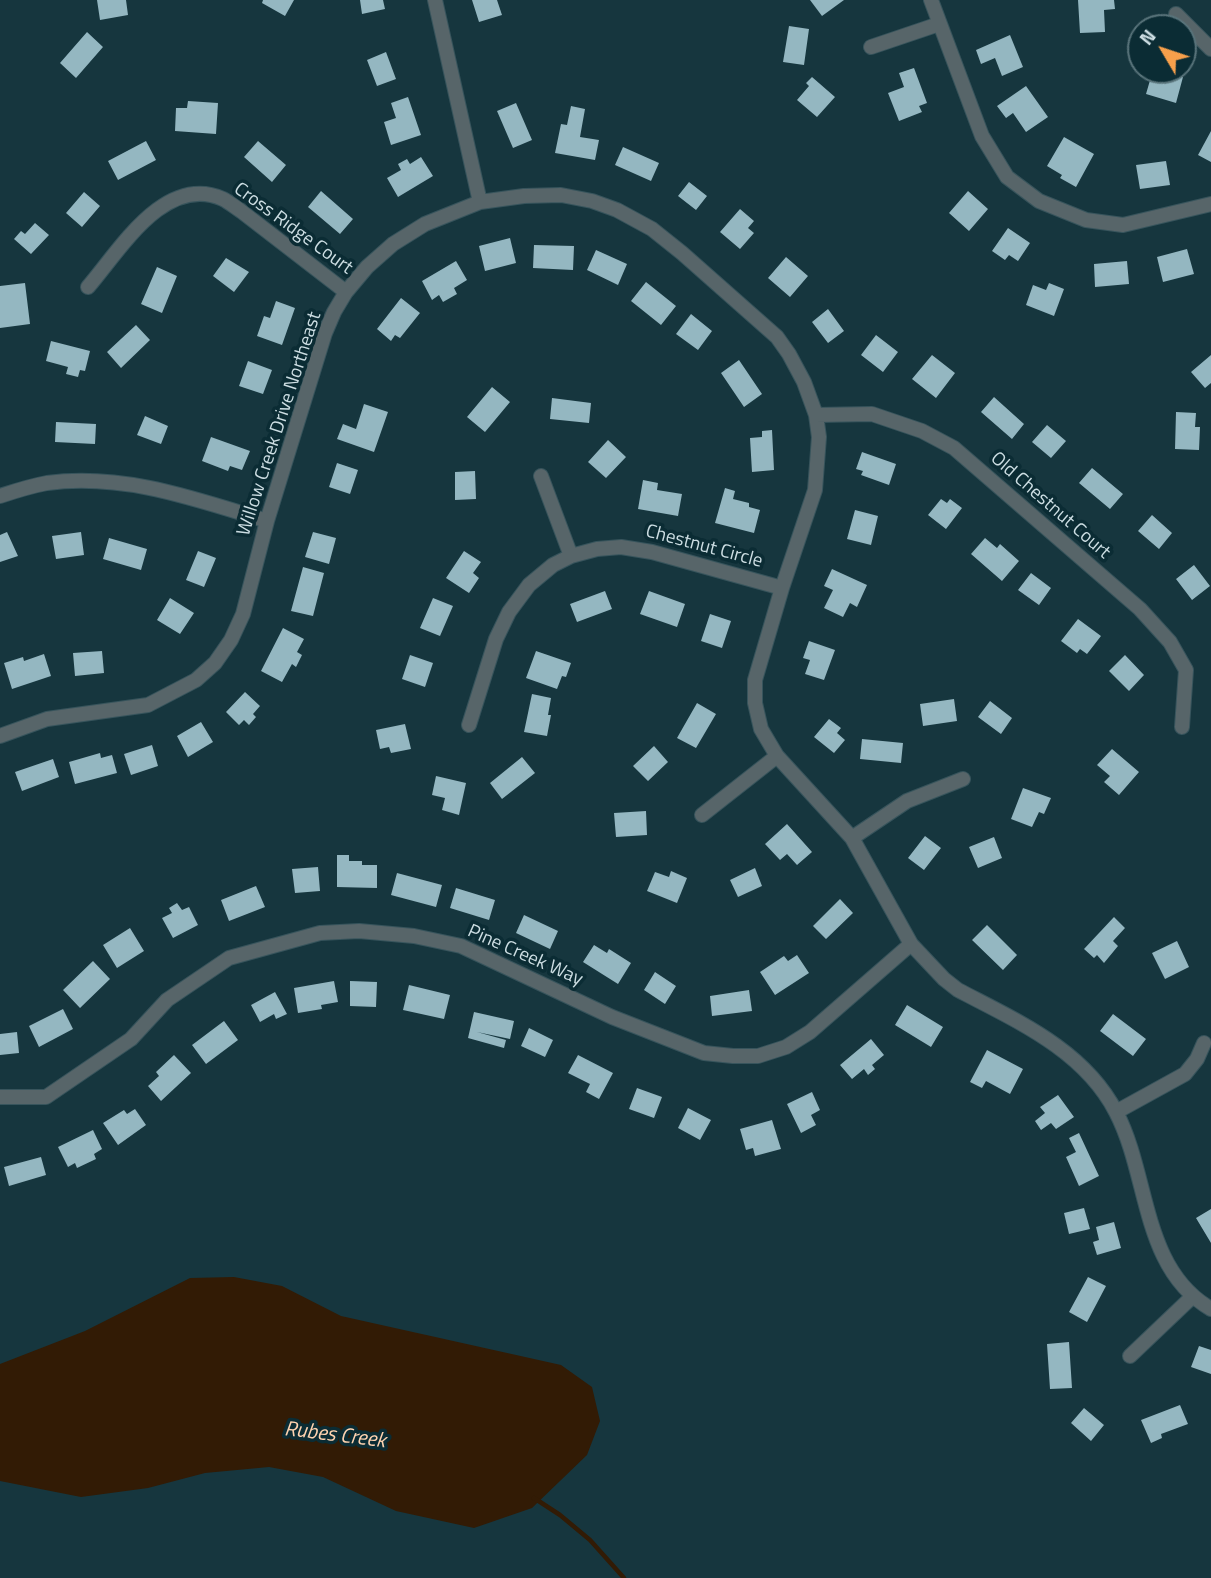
<!DOCTYPE html>
<html>
<head>
<meta charset="utf-8">
<style>
  body { margin:0 }
  #map { position:relative; width:1211px; height:1578px; overflow:hidden; background:#16363e; font-family:"Titillium Web",sans-serif }
  canvas { display:block }
  .north { position:absolute; left:1127px; top:14px; width:70px; height:70px; box-sizing:border-box; background:#0b2c34; border:2px solid #58737a; border-radius:50%; rotate:309deg; font-size:19px; font-weight:700; line-height:28px; text-align:center; color:#ccdde2 }
  .north::after { content:''; display:block; margin:auto; width:24px; height:32px; background:#f8a04b; clip-path:polygon(50% 0,100% 100%,50% 72%,0 100%) }
</style>
</head>
<body>
<div id="map">
<canvas width="1211" height="1578"></canvas>
<div class="north">N</div>
</div>
<script>
const c = document.querySelector('canvas').getContext('2d');
c.lineJoin = 'round';
function fill(path, color) {
  c.fillStyle = color;
  c.fill(path, 'evenodd');
}
function strokePath(path, color, width, dash) {
  c.strokeStyle = color;
  c.lineWidth = width;
  c.lineCap = dash ? 'butt' : 'round';
  c.setLineDash(dash || []);
  c.stroke(path);
}
function drawText(font, color, halo, rows, align = 'center') {
  c.font = font + ' "Titillium Web",sans-serif';
  c.lineWidth = 7;
  c.setLineDash([]);
  c.textBaseline = 'middle';
  c.strokeStyle = halo;
  c.fillStyle = color;
  for (const [text, x, y, turn = 0] of rows) {
    c.save();
    c.translate(x, y);
    c.rotate((+turn || 0) * Math.PI / 180);
    c.textAlign = isNaN(turn) ? turn : align;
    if (halo) c.strokeText(text, 0, 0);
    c.fillText(text, 0, 0);
    c.restore();
  }
}
fill(new Path2D(`
  M234 1277 282 1286 341 1316 561 1365 592 1387 600 1421 587 1455 532 1508 474 1528 396 1511 323 1477 269 1467 205 1473 148 1488 81 1497 0 1481V1364L85 1331 190 1278Z`), '#321b05');
strokePath(new Path2D(`
  M534 1498 560 1515 590 1540 624 1578`), '#321b05', 4.5);
fill(new Path2D(`
  M97 0H126L128 15 100 20Z
  M263 0H294L285 16 262 3Z
  M360 0H383L385 9 362 14Z
  M472 0H497L502 15 479 22Z
  M810 0H844L822 16Z
  M1078 0H1114L1115 9 1104 10 1105 32 1080 33Z
  M789 26 809 29 804 65 783 62Z
  M87 32 103 47 76 78 60 63Z
  M1010 35 1023 67 1002 76 995 58 981 64 976 50Z
  M386 52 396 79 377 86 367 60Z
  M914 68 927 103 919 106 922 112 899 121 888 93 904 87 899 73Z
  M1153 70 1183 77 1176 103 1146 94Z
  M812 77 835 97 817 117 797 100 809 86 806 83Z
  M1026 86 1048 117 1026 132 1013 113 1006 118 997 106Z
  M408 97 421 135 391 145 384 122 396 118 391 103Z
  M188 101 218 103 216 134 175 131 176 108H187Z
  M516 103 532 140 513 148 497 111Z
  M571 106 585 109 580 137 599 140 595 160 555 153 561 124 567 125Z
  M1211 131V162L1198 155Z
  M1064 137 1094 154 1076 187 1060 178 1062 175 1047 166Z
  M146 141 156 160 118 180 108 161Z
  M258 141 286 165 272 182 244 157Z
  M623 147 659 163 651 181 615 165Z
  M421 157 433 176 398 197 387 178 401 170 398 164 407 159 410 164Z
  M1166 161 1170 185 1140 189 1136 165Z
  M689 182 707 196 696 210 678 196Z
  M321 191 353 219 340 234 308 207Z
  M968 191 988 209 969 231 949 213Z
  M84 192 100 206 82 227 66 213Z
  M740 209 754 221 748 228 754 233 740 249 720 232Z
  M35 223 49 235 31 254 14 239 21 231 25 234Z
  M1008 228 1030 243 1018 261 1009 255 1005 260 992 251Z
  M510 238 516 263 485 271 479 246Z
  M534 245 574 246 573 270 533 268Z
  M1187 249 1194 274 1163 282 1157 257Z
  M596 250 627 264 618 285 587 270Z
  M786 257 808 276 790 297 768 278Z
  M226 258 249 272 234 292 213 276Z
  M456 261 467 280 454 288 457 294 443 302 439 295 432 300 422 281Z
  M1127 261 1129 284 1095 287 1094 264Z
  M157 267 177 276 162 313 141 304Z
  M646 282 676 306 661 325 631 301Z
  M25 283 30 324 0 328V286Z
  M1049 283 1064 289 1054 316 1026 305 1033 285 1046 290Z
  M401 298 420 313 400 338 395 335 391 341 377 329Z
  M276 301 295 308 282 345 257 336 264 316 270 318Z
  M828 309 844 331 828 343 812 322Z
  M691 314 712 331 698 350 676 334Z
  M136 325 150 340 121 368 107 352Z
  M876 335 898 352 883 372 861 355Z
  M51 341 90 351 85 371 80 370 78 377 66 374 68 367 46 361Z
  M932 355 955 373 936 398 912 379Z
  M1211 355V383L1205 388 1191 372Z
  M739 360 762 394 744 407 721 373Z
  M248 361 272 370 263 394 239 386Z
  M492 387 510 402 485 432 467 417Z
  M994 397 1024 424 1012 439 981 412Z
  M552 398 591 403 589 423 550 419Z
  M364 404 388 412 374 452 337 439 343 424 356 429Z
  M1176 412 1196 413 1195 427H1200L1199 450 1175 449Z
  M145 416 168 426 161 444 137 435Z
  M56 422 96 424 95 444 55 442Z
  M1047 425 1066 441 1051 458 1032 442Z
  M772 430 774 470 752 472 750 438 762 437V431Z
  M211 437 250 451 242 470 230 466 228 471 202 461Z
  M608 440 626 457 606 478 588 462Z
  M862 452 896 464 889 485 861 475 863 471 856 469Z
  M337 463 358 470 350 494 329 487Z
  M1092 468 1123 494 1110 509 1079 483Z
  M475 471 476 499 455 500V472Z
  M643 480 658 483 657 490 682 494 678 516 638 509Z
  M725 488 735 491 733 499 749 503V507L760 510 754 533 715 523Z
  M941 499 947 503 950 499 962 508 946 529 928 515Z
  M855 510 878 516 871 545 847 539Z
  M1152 515 1172 533 1159 549 1138 531Z
  M7 532 18 556 0 562V535Z
  M81 532 84 555 56 559 52 536Z
  M313 532 336 538 329 564 305 557Z
  M109 538 147 549 141 570 103 559Z
  M985 538 997 548 1000 544 1019 561 1002 581 971 554Z
  M198 551 216 558 204 587 186 580Z
  M464 551 481 562 473 573 479 578 469 593 446 578Z
  M1194 565 1210 586 1192 600 1176 579Z
  M303 567 324 573 313 616 291 611Z
  M832 569 867 585 857 607 850 603 843 617 824 608 833 590 824 586Z
  M1031 573 1051 588 1039 605 1018 590Z
  M605 591 612 609 577 622 570 604Z
  M649 591 685 604 677 627 640 614Z
  M170 598 194 613 180 634 157 620Z
  M433 598 453 606 440 636 420 628Z
  M710 614 731 621 722 648 701 641Z
  M1078 619 1101 636 1087 654 1080 649 1077 653 1061 641Z
  M283 628 304 639 297 652 302 655 296 667 292 664 282 682 261 671Z
  M809 641 835 650 824 680 805 674 810 660 803 658Z
  M102 651 104 673 75 676 73 653Z
  M536 651 571 663 566 677 562 676 557 689 526 678Z
  M44 654 51 676 12 689 4 663 23 657 24 661Z
  M410 655 433 663 425 687 402 679Z
  M1125 655 1144 675 1129 691 1109 671Z
  M245 692 260 706 253 714 256 717 249 725 244 720 239 725 226 712Z
  M532 694 551 698 548 715H551L547 736 524 732Z
  M954 699 957 721 923 726 920 704Z
  M990 701 1012 718 1001 734 978 717Z
  M697 703 716 714 696 748 677 738Z
  M829 719 841 728 837 733 845 740 834 753 814 737Z
  M201 722 213 742 188 757 177 736Z
  M405 724 411 749 391 753 389 747 380 749 376 730Z
  M862 739 903 743 901 763 860 759Z
  M152 745 158 766 131 775 124 754Z
  M654 746 668 762 648 781 633 766Z
  M1112 749 1139 772 1119 795 1104 782 1110 776 1097 765Z
  M100 753 101 758 112 755 117 773 75 784 69 762Z
  M522 757 535 773 502 799 490 783Z
  M53 759 59 777 22 791 15 772Z
  M436 776 466 783 459 815 442 810 445 798 432 795Z
  M1023 788 1051 798 1044 814 1039 812 1032 827 1011 819Z
  M646 811 647 835 616 837 614 813Z
  M787 824 812 852 797 865 787 854 780 860 765 844Z
  M925 836 941 848 924 870 908 858Z
  M994 837 1002 858 978 868 969 847Z
  M337 855H349V861H362V865H377V888L337 887Z
  M318 867 320 891 295 893 292 869Z
  M755 868 762 886 738 897 730 880Z
  M671 871 687 878 677 903 647 891 655 872 669 877Z
  M397 873 442 885 436 907 391 895Z
  M256 886 265 907 229 921 221 900Z
  M456 888 495 900 489 920 450 908Z
  M840 899 853 913 826 939 813 926Z
  M177 903 182 910 189 907 198 925 173 938 162 918 172 913 169 908Z
  M524 915 558 931 550 949 516 933Z
  M1114 917 1125 928 1113 941 1118 946 1104 963 1097 955 1094 958 1084 949Z
  M987 925 1017 955 1003 970 972 940Z
  M130 928 144 951 117 968 103 945Z
  M1177 941 1189 967 1165 979 1152 953Z
  M594 945 607 953 609 949 631 963 618 984 583 962Z
  M797 955 809 973 775 995 760 972 784 956 788 961Z
  M93 961 110 979 80 1008 63 990Z
  M655 972 676 986 665 1004 644 990Z
  M334 981 338 1002 321 1005 322 1009 298 1013 294 988Z
  M350 981 377 982 376 1007 350 1006Z
  M409 985 450 995 444 1019 403 1010Z
  M749 990 752 1011 712 1016 710 996Z
  M275 992 287 1014 276 1019 274 1014 260 1022 251 1005Z
  M907 1005 943 1027 931 1047 895 1025Z
  M63 1009 73 1029 39 1047 29 1026Z
  M474 1012 514 1021 510 1039 477 1032 506 1040 504 1048 468 1038Z
  M1113 1014 1146 1039 1133 1056 1100 1031Z
  M224 1021 238 1040 206 1064 192 1045Z
  M529 1028 553 1040 545 1057 521 1046Z
  M17 1032 19 1053 0 1055V1034Z
  M871 1039 884 1055 872 1065 875 1069 868 1075 864 1069 852 1079 840 1065Z
  M987 1050 1023 1069 1010 1094 986 1081 982 1088 970 1082Z
  M174 1055 191 1073 161 1101 148 1086 159 1076 156 1072Z
  M578 1055 613 1073 599 1099 586 1092 590 1084 568 1073Z
  M637 1088 662 1097 654 1118 629 1109Z
  M812 1092 820 1110 811 1115 816 1125 801 1133 787 1104Z
  M1058 1095 1074 1117 1056 1129 1051 1123 1041 1130 1035 1121 1045 1113 1040 1107Z
  M688 1108 711 1120 700 1140 678 1128Z
  M135 1109 146 1125 118 1145 103 1123 124 1110 127 1114Z
  M772 1120 781 1149 755 1156 753 1148 746 1150 740 1129Z
  M93 1130 102 1149 94 1154 96 1159 77 1168 75 1163 68 1167 58 1147Z
  M1079 1133 1099 1176 1079 1186 1066 1157 1076 1152 1069 1138Z
  M41 1157 46 1175 9 1186 4 1167Z
  M1084 1208 1090 1229 1069 1234 1064 1213Z
  M1211 1209V1243L1196 1218Z
  M1114 1222 1121 1248 1097 1255 1093 1242 1099 1240 1096 1227Z
  M1088 1277 1106 1286 1087 1322 1069 1312Z
  M1069 1342 1072 1388 1050 1389 1047 1344Z
  M1199 1346 1211 1350V1374L1191 1367Z
  M1180 1405 1188 1424 1161 1434 1162 1438 1151 1443 1141 1420Z
  M1084 1408 1104 1425 1091 1441 1071 1423Z`), '#94b7c1');
const minor = new Path2D(`
  M435 0 480 202
  M931 0 982 136 1007 177 1039 201 1086 220 1123 225 1211 204
  M1176 14 1211 49
  M871 47 939 24
  M88 287C120 250 165 173 223 199 229 202 235 207 241 211L346 292
  M816 415 872 414 922 431 954 448 1140 609 1170 642 1186 670 1182 727
  M541 476 571 556
  M0 496C15 491 31 486 47 483 124 473 195 499 267 521
  M469 725 496 639 509 612 529 585 553 565 571 556 597 549 621 547 652 552 782 588
  M0 736 47 719 148 705 196 680 215 663 231 640 243 614 267 521 325 333 334 312 346 292 367 267 393 244 425 224 480 202 524 196 561 195 592 201 617 210 652 229 682 253 777 337 789 354 804 382 816 415 819 437 815 490 782 588 755 680V703L761 729 777 756 852 838 911 944 944 979 958 990C1017 1021 1084 1050 1116 1112 1150 1177 1141 1268 1211 1309
  M702 815 777 756
  M852 838 907 801 963 779
  M0 1097H46L131 1039 167 1000 229 958 320 933 359 931 414 936 461 946 612 1017 704 1053 733 1056H758L786 1047 810 1032 911 944
  M1116 1112 1185 1074 1197 1059 1204 1043
  M1130 1356 1192 1297`);
strokePath(minor, '#37545c', 16);
strokePath(minor, '#576569', 14);
drawText('19px', '#ccdde2', '#0b2c34', [
  ["Cross Ridge Court",293,229,36],
  ["Willow Creek Drive Northeast",280,424,-72],
  ["Old Chestnut Court",1050,506,41],
  ["Chestnut Circle",704,547,15],
  ["Pine Creek Way",525,956,24]
]);
drawText('italic 21px', '#fed3b0', '#0b2c34', [
  ["Rubes Creek",335,1436,7]
]);
</script>
</body>
</html>
